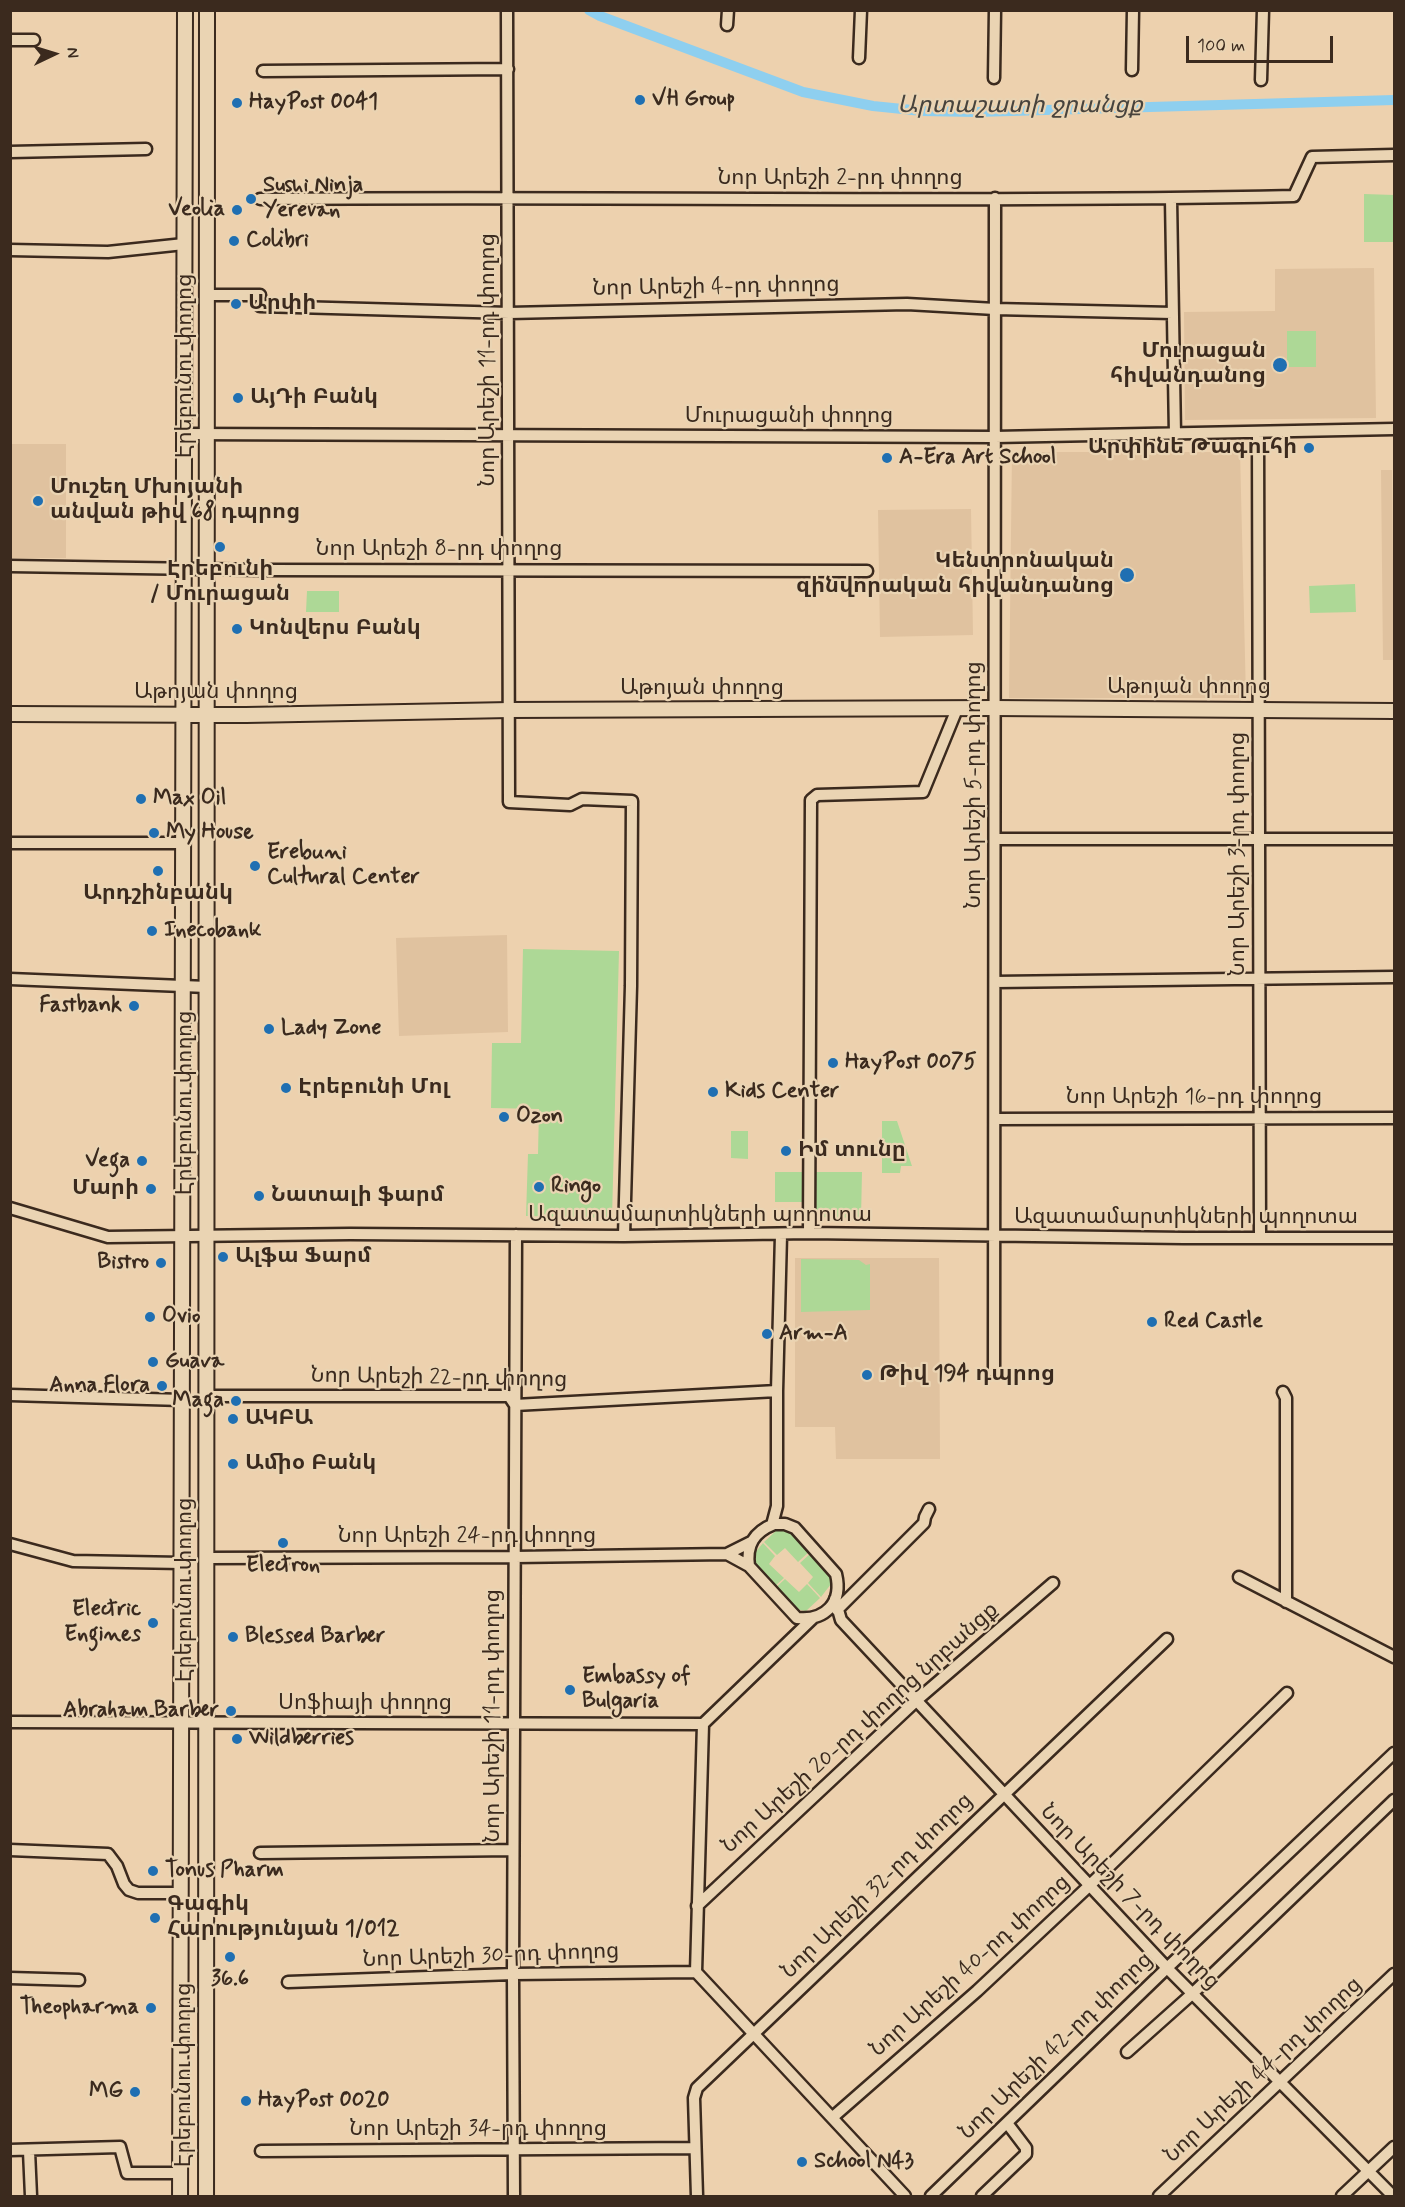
<!DOCTYPE html>
<html>
<head>
<meta charset="utf-8">
<style>
  body { margin:0 }
  #map { position:relative; width:1405px; height:2207px; overflow:hidden; background:#edd1ae; font-family:Mynerve,sans-serif }
  canvas { display:block }
  .frame { position:absolute; inset:0; border:12px solid #3b2a1e; pointer-events:none }
  .north { position:absolute; left:24px; top:24px; width:60px; height:60px; -webkit-text-stroke:4px #ead4b3; paint-order:stroke; rotate:86deg; font-size:16px; font-weight:700; line-height:24px; text-align:center; color:#3b2a1e }
  .north::after { content:''; display:block; margin:auto; width:21px; height:27px; background:#3b2a1e; clip-path:polygon(50% 0,100% 100%,50% 72%,0 100%) }
  .scale { position:absolute; left:1186px; top:36px; width:147px; height:27px; box-sizing:border-box; border:3px solid #3b2a1e; border-top:0; padding-left:8px; font-size:18px; line-height:21px; white-space:nowrap; color:#3b2a1e; -webkit-text-stroke:4px #ead4b3; paint-order:stroke }
</style>
</head>
<body>
<div id="map">
<canvas width="1405" height="2207"></canvas>
<div class="frame"></div>
<div class="north">N</div>
<div class="scale">100 m</div>
</div>
<script>
const c = document.querySelector('canvas').getContext('2d');
c.lineJoin = 'round';
function fill(path, color) {
  c.fillStyle = color;
  c.fill(path, 'evenodd');
}
function strokePath(path, color, width, dash) {
  c.strokeStyle = color;
  c.lineWidth = width;
  c.lineCap = dash ? 'butt' : 'round';
  c.setLineDash(dash || []);
  c.stroke(path);
}
function drawText(font, color, halo, rows, align = 'center') {
  c.font = font + ' Mynerve,"Noto Sans Armenian",sans-serif';
  c.lineWidth = 4.5;
  c.setLineDash([]);
  c.textBaseline = 'middle';
  c.strokeStyle = halo;
  c.fillStyle = color;
  for (const [text, x, y, turn = 0] of rows) {
    c.save();
    c.translate(x, y);
    c.rotate((+turn || 0) * Math.PI / 180);
    c.textAlign = isNaN(turn) ? turn : align;
    if (halo) c.strokeText(text, 0, 0);
    c.fillText(text, 0, 0);
    c.restore();
  }
}
fill(new Path2D(`
  M1374 268 1376 418 1185 420 1184 312 1275 311V269Z
  M11 444H66V558H11Z
  M1012 452H1240L1246 698H1009Z
  M1381 470H1392L1394 660H1383Z
  M971 509 973 635 880 637 878 510Z
  M507 935 508 1032 399 1036 396 938Z
  M795 1258H939L940 1459H836L835 1427H795Z`), '#e0c29f');
fill(new Path2D(`
  M1364 194 1394 195V242H1364Z
  M1287 331H1316V367H1287Z
  M1355 584 1356 612 1310 613 1309 586Z
  M307 591H339V612H306Z
  M523 949 619 951 612 1218 526 1216 528 1154H538L539 1109 491 1108 492 1043H521Z
  M882 1121H897L912 1166H901L900 1173H882Z
  M731 1131H748V1159L731 1158Z
  M775 1172H806V1202H775Z
  M816 1172H862L861 1218 816 1217Z
  M801 1259 859 1260 866 1265 870 1264V1310L801 1312Z
  M782 1529 794 1533 810 1551 798 1562 785 1548 777 1555 764 1542 777 1530Z
  M763 1543 775 1556 769 1564 784 1578 772 1589 753 1563 754 1554Z
  M812 1552 832 1579 831 1584 821 1597 808 1583 813 1577 800 1563Z
  M785 1579 799 1592 807 1584 820 1598 806 1611 795 1609 773 1590Z`), '#add896');
strokePath(new Path2D(`
  M589 10 600 16 803 92 873 106 922 111 976 112 1394 100`), '#8ecfef', 10);
const minor = new Path2D(`
  M507 10 509 802 570 805 582 799 632 801 631 986 624 1236
  M727 25 728 10
  M10 40H34
  M859 58 861 10
  M1132 70 1133 10
  M263 71 508 69
  M994 78 995 10
  M1261 80 1263 10
  M10 152 146 149
  M260 199C605 196 950 203 1294 196L1312 157 1394 155
  M1171 199 1175 435
  M10 250 108 252 184 244
  M207 295H260
  M260 306 509 313 907 304 995 309 1173 313
  M1258 433 1260 1238
  M184 434 995 437 1394 429
  M10 566 264 570 867 571
  M995 839H1394
  M10 843H183
  M10 979 207 987
  M995 982 1394 977
  M995 1119 1394 1118
  M10 1208 108 1237 350 1234 624 1236 809 1233 1184 1238H1394
  M809 1233 811 800 817 795 923 792 957 709
  M994 1372 995 198
  M1283 1392 1286 1398V1602
  M10 1395 182 1400
  M207 1396H509L515 1405 777 1391
  M774 1524H785L795 1528 836 1574C843 1603 825 1621 797 1618L749 1566C746 1545 754 1532 774 1524Z
  M772 1525 777 1506V1391L781 1235
  M10 1544 73 1561 182 1563
  M727 1554 749 1566
  M207 1558 515 1557 727 1554 751 1542
  M1239 1577 1394 1657
  M835 1599 841 1620 1167 1968 1393 2196
  M837 1610 924 1523 925 1517 929 1509
  M10 1722 703 1724
  M703 1724 696 1972 905 2196
  M703 1724 813 1618
  M10 1850 108 1854 117 1866 124 1884 129 1890 138 1893H181
  M260 1853 513 1850
  M697 1906 917 1700 1053 1583
  M10 1978 79 1980
  M288 1982 513 1974 696 1972
  M1127 2052 1192 1994 1394 1800
  M833 2117 977 1991 1089 1886 1287 1693
  M10 2150 120 2147 127 2173H180
  M29 2151 31 2196
  M261 2151 695 2148
  M514 2196 513 1974 516 1235
  M697 2196 694 2098 697 2088 1167 1639
  M931 2196 1167 1968 1394 1753
  M982 2196 1026 2154V2148L1007 2123
  M1159 2196 1394 1974
  M1342 2196 1394 2147`);
const major = new Path2D(`
  M10 714 246 715 510 710 994 708 1394 711
  M180 2196 185 10
  M206 2196 207 10`);
strokePath(minor, '#3b2a1e', 15);
strokePath(major, '#3b2a1e', 18);
strokePath(minor, '#ead4b3', 10);
strokePath(major, '#ead4b3', 14);
for (const [x, y, r, color] of [
  [640,100,6,"#1f6fb2"],
  [237,103,6,"#1f6fb2"],
  [251,199,6,"#1f6fb2"],
  [237,210,6,"#1f6fb2"],
  [234,241,6,"#1f6fb2"],
  [236,304,6,"#1f6fb2"],
  [1280,365,8,"#1f6fb2"],
  [238,398,6,"#1f6fb2"],
  [1309,448,6,"#1f6fb2"],
  [887,458,6,"#1f6fb2"],
  [38,501,6,"#1f6fb2"],
  [220,547,6,"#1f6fb2"],
  [1127,575,8,"#1f6fb2"],
  [237,629,6,"#1f6fb2"],
  [141,799,6,"#1f6fb2"],
  [154,833,6,"#1f6fb2"],
  [255,866,6,"#1f6fb2"],
  [158,871,6,"#1f6fb2"],
  [152,931,6,"#1f6fb2"],
  [134,1006,6,"#1f6fb2"],
  [269,1029,6,"#1f6fb2"],
  [833,1063,6,"#1f6fb2"],
  [286,1088,6,"#1f6fb2"],
  [713,1092,6,"#1f6fb2"],
  [504,1117,6,"#1f6fb2"],
  [786,1151,6,"#1f6fb2"],
  [142,1161,6,"#1f6fb2"],
  [539,1187,6,"#1f6fb2"],
  [151,1189,6,"#1f6fb2"],
  [259,1196,6,"#1f6fb2"],
  [223,1257,6,"#1f6fb2"],
  [161,1263,6,"#1f6fb2"],
  [150,1317,6,"#1f6fb2"],
  [1152,1322,6,"#1f6fb2"],
  [767,1334,6,"#1f6fb2"],
  [153,1362,6,"#1f6fb2"],
  [867,1375,6,"#1f6fb2"],
  [162,1386,6,"#1f6fb2"],
  [236,1401,6,"#1f6fb2"],
  [233,1419,6,"#1f6fb2"],
  [233,1464,6,"#1f6fb2"],
  [283,1543,6,"#1f6fb2"],
  [153,1623,6,"#1f6fb2"],
  [233,1637,6,"#1f6fb2"],
  [570,1690,6,"#1f6fb2"],
  [231,1711,6,"#1f6fb2"],
  [237,1739,6,"#1f6fb2"],
  [153,1871,6,"#1f6fb2"],
  [155,1918,6,"#1f6fb2"],
  [230,1957,6,"#1f6fb2"],
  [151,2008,6,"#1f6fb2"],
  [135,2092,6,"#1f6fb2"],
  [246,2101,6,"#1f6fb2"],
  [802,2162,6,"#1f6fb2"]
]) {
  const dot = new Path2D();
  dot.arc(x, y, r, 0, 2 * Math.PI);
  c.fillStyle = color;
  c.fill(dot);
  strokePath(dot, '#ead4b3', 2);
}
drawText('bold 22px', '#3b2a1e', '#ead4b3', [
  ["VH Group",652,100],
  ["HayPost 0041",249,103],
  ["Sushi Ninja",263,186],
  ["Yerevan",263,211],
  ["Veolia",225,210,"right"],
  ["Colibri",246,241],
  ["Արփի",248,304],
  ["Մուրացան",1266,352,"right"],
  ["հիվանդանոց",1266,377,"right"],
  ["ԱյԴի Բանկ",250,398],
  ["Արփինե Թագուհի",1297,448,"right"],
  ["A-Era Art School",899,458],
  ["Մուշեղ Մխոյանի",50,488],
  ["անվան թիվ 68 դպրոց",50,513],
  ["Կենտրոնական",1114,562,"right"],
  ["զինվորական հիվանդանոց",1114,587,"right"],
  ["Էրեբունի",220,570,"center"],
  ["/ Մուրացան",220,595,"center"],
  ["Կոնվերս Բանկ",249,629],
  ["Max Oil",153,799],
  ["My House",166,833],
  ["Erebuni",267,853],
  ["Cultural Center",267,878],
  ["Արդշինբանկ",158,894,"center"],
  ["Inecobank",164,931],
  ["Fastbank",122,1006,"right"],
  ["Lady Zone",281,1029],
  ["HayPost 0075",845,1063],
  ["Էրեբունի Մոլ",298,1088],
  ["Kids Center",725,1092],
  ["Ozon",516,1117],
  ["Իմ տունը",798,1151],
  ["Vega",130,1161,"right"],
  ["Ringo",551,1187],
  ["Մարի",139,1189,"right"],
  ["Նատալի ֆարմ",271,1196],
  ["Ալֆա Ֆարմ",235,1257],
  ["Bistro",149,1263,"right"],
  ["Ovio",162,1317],
  ["Red Castle",1164,1322],
  ["Arm-A",779,1334],
  ["Guava",165,1362],
  ["Թիվ 194 դպրոց",879,1375],
  ["Anna Flora",150,1386,"right"],
  ["Maga",224,1401,"right"],
  ["ԱԿԲԱ",245,1419],
  ["Ամիօ Բանկ",245,1464],
  ["Electron",283,1566,"center"],
  ["Electric",141,1610,"right"],
  ["Engines",141,1635,"right"],
  ["Blessed Barber",245,1637],
  ["Embassy of",582,1677],
  ["Bulgaria",582,1702],
  ["Abraham Barber",219,1711,"right"],
  ["Wildberries",249,1739],
  ["Tonus Pharm",165,1871],
  ["Գագիկ",167,1905],
  ["Հարությունյան 1/012",167,1930],
  ["36.6",230,1980,"center"],
  ["Theopharma",139,2008,"right"],
  ["MG",123,2092,"right"],
  ["HayPost 0020",258,2101],
  ["School N43",814,2162]
], 'left');
drawText('22px', '#3b2a1e', '#ead4b3', [
  ["Նոր Արեշի 2-րդ փողոց",840,179],
  ["Նոր Արեշի 4-րդ փողոց",716,288,-1],
  ["Նոր Արեշի 11-րդ փողոց",489,360,-90],
  ["Էրեբունու փողոց",186,366,-90],
  ["Մուրացանի փողոց",789,417],
  ["Նոր Արեշի 8-րդ փողոց",439,550],
  ["Աթոյան փողոց",1189,688],
  ["Աթոյան փողոց",702,689],
  ["Աթոյան փողոց",216,693],
  ["Նոր Արեշի 5-րդ փողոց",975,785,-90],
  ["Նոր Արեշի 3-րդ փողոց",1239,854,-90],
  ["Նոր Արեշի 16-րդ փողոց",1194,1098],
  ["Էրեբունու փողոց",186,1103,-90],
  ["Ազատամարտիկների պողոտա",700,1216],
  ["Ազատամարտիկների պողոտա",1186,1218],
  ["Նոր Արեշի 22-րդ փողոց",439,1379,1],
  ["Նոր Արեշի 24-րդ փողոց",467,1537],
  ["Էրեբունու փողոց",186,1590,-90],
  ["Սոֆիայի փողոց",365,1704],
  ["Նոր Արեշի 11-րդ փողոց",494,1716,-90],
  ["Նոր Արեշի 20-րդ փողոց նրբանցք",861,1729,-42],
  ["Նոր Արեշի 32-րդ փողոց",878,1887,-44],
  ["Նոր Արեշի 7-րդ փողոց",1129,1898,46],
  ["Նոր Արեշի 30-րդ փողոց",491,1957,-2],
  ["Նոր Արեշի 40-րդ փողոց",971,1967,-42],
  ["Նոր Արեշի 42-րդ փողոց",1057,2047,-44],
  ["Նոր Արեշի 44-րդ փողոց",1264,2071,-43],
  ["Էրեբունու փողոց",185,2075,-90],
  ["Նոր Արեշի 34-րդ փողոց",478,2130]
]);
drawText('italic 24px', '#47433d', '#ead4b3', [
  ["Արտաշատի ջրանցք",1020,107]
]);
</script>
</body>
</html>
